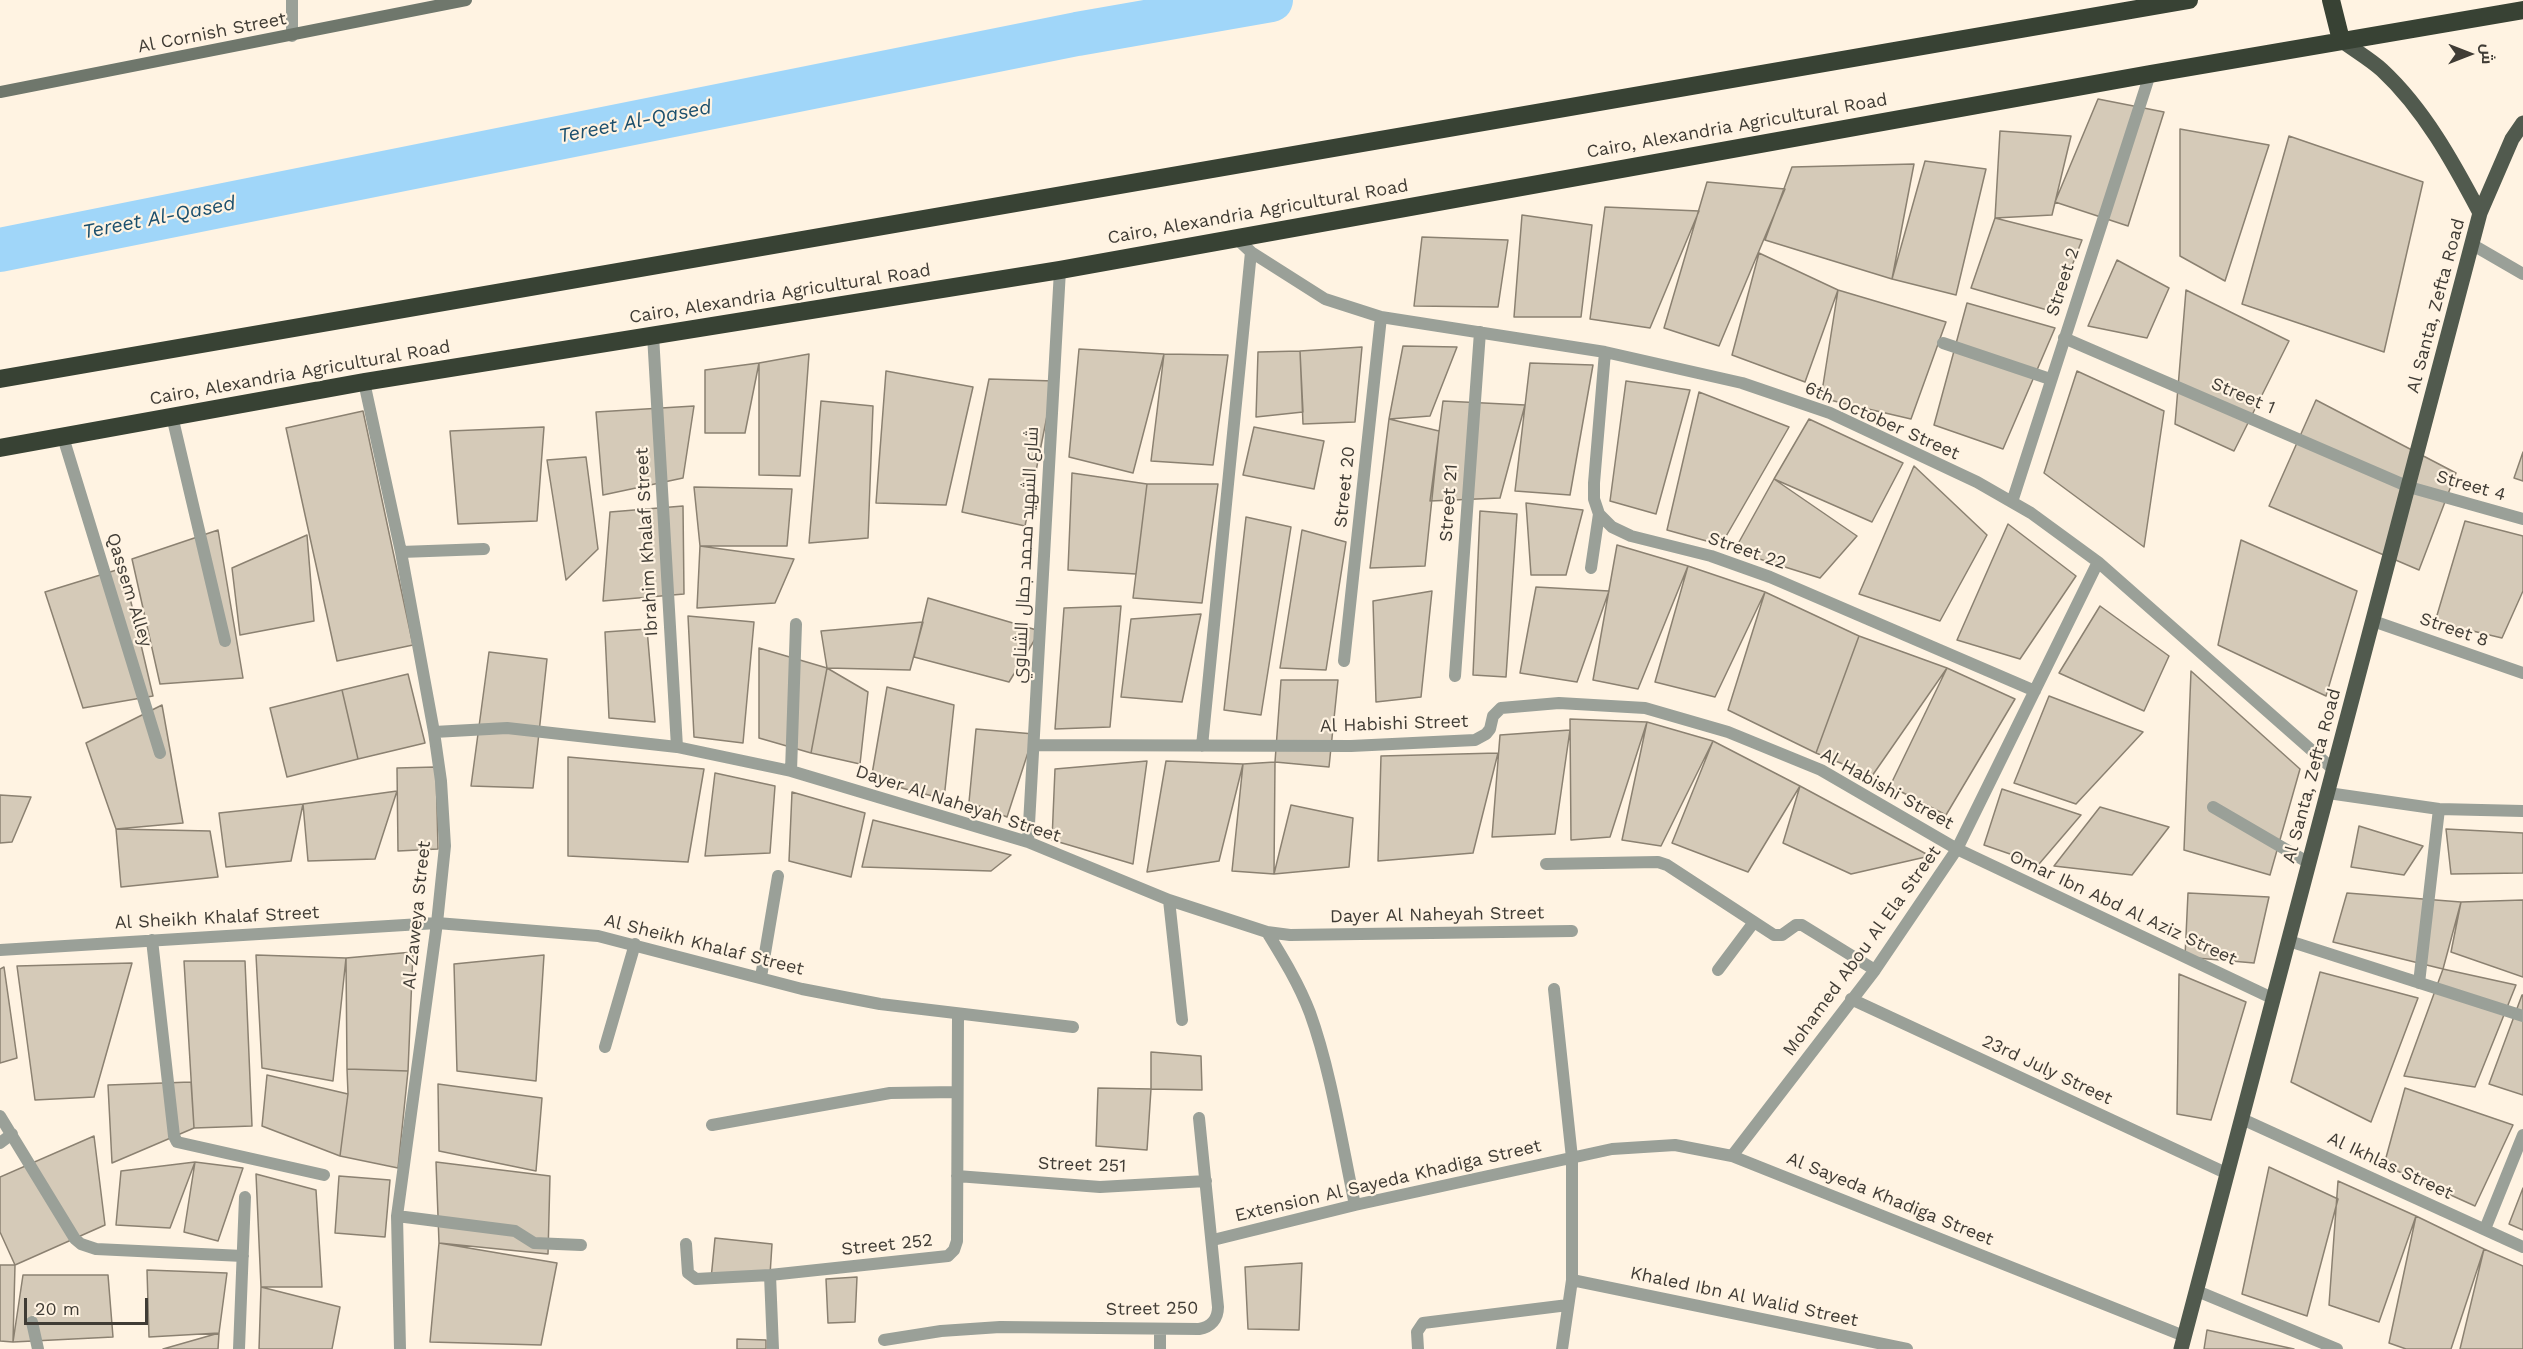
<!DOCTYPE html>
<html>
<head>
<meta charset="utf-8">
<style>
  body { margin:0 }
  #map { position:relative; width:2523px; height:1349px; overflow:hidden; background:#fff3e2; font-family:"Work Sans",Cairo,sans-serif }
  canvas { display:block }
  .north { position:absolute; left:2439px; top:24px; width:60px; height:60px; -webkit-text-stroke:4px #fff3e2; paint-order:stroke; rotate:90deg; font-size:16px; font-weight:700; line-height:24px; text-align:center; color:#403c35 }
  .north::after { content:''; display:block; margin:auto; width:21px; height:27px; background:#403c35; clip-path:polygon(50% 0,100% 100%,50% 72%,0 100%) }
  .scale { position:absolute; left:24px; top:1298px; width:124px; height:27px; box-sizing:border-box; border:3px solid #403c35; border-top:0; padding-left:8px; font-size:18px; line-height:21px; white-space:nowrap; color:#403c35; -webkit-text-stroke:4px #fff3e2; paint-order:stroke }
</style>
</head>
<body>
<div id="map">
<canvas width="2523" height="1349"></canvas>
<div class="north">ش</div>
<div class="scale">20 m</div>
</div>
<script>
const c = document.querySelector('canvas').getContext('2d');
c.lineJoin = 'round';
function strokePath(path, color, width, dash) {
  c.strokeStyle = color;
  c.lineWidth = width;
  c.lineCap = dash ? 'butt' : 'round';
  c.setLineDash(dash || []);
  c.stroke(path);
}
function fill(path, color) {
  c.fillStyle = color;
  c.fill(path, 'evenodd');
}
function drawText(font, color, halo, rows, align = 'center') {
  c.font = font + ' "Work Sans",Cairo,sans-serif';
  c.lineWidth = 4.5;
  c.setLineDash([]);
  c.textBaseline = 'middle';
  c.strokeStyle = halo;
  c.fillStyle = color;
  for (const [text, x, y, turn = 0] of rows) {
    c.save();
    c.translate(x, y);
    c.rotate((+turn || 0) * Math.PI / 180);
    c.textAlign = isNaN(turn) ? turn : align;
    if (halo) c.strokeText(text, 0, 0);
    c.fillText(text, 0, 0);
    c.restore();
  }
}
strokePath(new Path2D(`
  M0 250 1077 34 1271 0`), '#a0d6f9', 44);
const building = new Path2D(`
  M2098 99 2164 112 2128 226 2055 202Z
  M2180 129 2269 145 2225 281 2180 256Z
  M2000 131 2071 136 2052 215 1995 218Z
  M2289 136 2423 182 2384 352 2242 304Z
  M1925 161 1986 169 1956 295 1892 279Z
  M1914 164 1892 279 1765 240 1792 167Z
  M1707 182 1785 189 1719 346 1664 328Z
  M1605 207 1699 211 1650 328 1590 319Z
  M1522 215 1592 225 1581 317H1514Z
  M1995 218 2082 240 2054 312 1971 288Z
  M1422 237 1508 240 1498 307 1414 306Z
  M1759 253 1838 290 1805 382 1732 355Z
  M2117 260 2169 288 2147 338 2088 326Z
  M1838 290 1946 322 1911 419 1821 398Z
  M2186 290 2289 341 2234 451 2175 424Z
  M1967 303 2055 328 2003 449 1934 425Z
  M1403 346 1457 347 1430 416 1389 419Z
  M1362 347 1355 422 1303 424 1300 351Z
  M1079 349 1164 354 1133 473 1069 457Z
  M1300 351 1303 412 1256 417 1258 352Z
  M809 354 800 476 759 475V363Z
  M1164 354 1228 355 1213 465 1151 461Z
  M759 363 745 433H705V370Z
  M1530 363 1593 365 1570 495 1515 491Z
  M886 371 973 387 946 505 876 503Z
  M2077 371 2164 411 2144 547 2044 473Z
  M989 379 1054 381 1025 526 962 512Z
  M1626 381 1690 390 1656 514 1610 501Z
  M1699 392 1789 427 1721 545 1667 530Z
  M2316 400 2456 473 2419 570 2269 506Z
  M821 401 873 406 868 538 809 543Z
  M1443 401 1525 405 1500 498 1430 501Z
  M694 406 683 478 603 495 596 412Z
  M363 411 413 645 337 661 286 428Z
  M1389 419 1439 431 1425 566 1370 568Z
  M1809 419 1903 463 1872 522 1774 479Z
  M544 427 537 521 458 524 450 431Z
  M1254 427 1324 441 1314 489 1243 475Z
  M2523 452V481L2514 478Z
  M586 457 598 549 566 580 547 460Z
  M1914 466 1987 535 1940 621 1859 594Z
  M1072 473 1147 484 1136 574 1068 570Z
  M1774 479 1857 536 1820 578 1734 551Z
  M1147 484H1218L1202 603 1133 598Z
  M694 487 792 489 787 546H700Z
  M1526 503 1583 510 1566 575H1531Z
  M683 506 684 594 603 601 610 512Z
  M1480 511 1517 514 1506 677 1473 675Z
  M1246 517 1291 527 1261 715 1224 710Z
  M2465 521 2523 536V591L2502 638 2435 622Z
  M2008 524 2076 576 2020 659 1957 640Z
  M218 530 243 678 160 684 132 559Z
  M1302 530 1346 542 1326 670 1280 668Z
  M307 535 314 621 240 635 232 568Z
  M2241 540 2357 591 2326 696 2218 645Z
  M1617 545 1688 566 1638 689 1593 680Z
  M700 546 794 559 775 603 697 608Z
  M1688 566 1765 592 1715 697 1655 682Z
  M123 568 153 696 83 708 45 592Z
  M1536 587 1609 591 1577 682 1520 673Z
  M1432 591 1421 697 1376 702 1373 601Z
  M1765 592 1859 636 1816 753 1728 710Z
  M928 598 1040 631 1009 682 914 657Z
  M1121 606 1110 727 1055 729 1064 608Z
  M2100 606 2169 656 2144 711 2059 673Z
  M1201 614 1182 702 1121 697 1131 619Z
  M688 616 754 622 743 743 694 737Z
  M923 622 910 670 827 668 821 631Z
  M647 629 655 722 609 718 605 632Z
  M1859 636 1947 668 1872 776 1816 753Z
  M759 648 827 668 811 753 759 738Z
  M489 652 547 659 533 788 471 786Z
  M827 668 868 692 860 764 811 753Z
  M1947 668 2015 699 1946 815 1890 786Z
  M2191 671 2300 769 2270 875 2184 850Z
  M408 674 425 743 358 759 342 690Z
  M1281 680H1338L1329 767 1275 762Z
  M887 687 954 705 944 799 871 780Z
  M342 690 358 759 287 777 270 708Z
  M2049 696 2143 732 2076 804 2014 783Z
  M162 705 183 823 116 829 86 743Z
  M1570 719 1647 722 1610 837 1571 840Z
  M1647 722 1713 741 1661 846 1622 840Z
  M976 729 1034 734 1007 817 969 802Z
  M1570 730 1555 834 1492 837 1500 735Z
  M1713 741 1800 786 1748 872 1672 843Z
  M1498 753 1473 853 1378 861 1381 756Z
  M568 757 704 769 688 862 568 856Z
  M1147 761 1133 864 1052 840 1055 769Z
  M1166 761 1243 764 1219 861 1147 872Z
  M1275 762 1274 874 1232 871 1243 764Z
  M436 767 438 849 398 851 397 768Z
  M715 773 775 786 770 853 705 856Z
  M1800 786 1930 856 1851 874 1783 843Z
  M2002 789 2081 815 2039 864 1984 845Z
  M397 791 375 859 308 861 303 804Z
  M792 792 865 813 851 877 789 861Z
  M0 795 31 797 12 842 0 843Z
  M303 804 291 861 226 867 219 813Z
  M1291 805 1353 818 1349 867 1274 874Z
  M2100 807 2169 827 2132 875 2054 866Z
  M873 820 1011 855 991 871 862 867Z
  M2359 826 2423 846 2404 875 2351 867Z
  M116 829 210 831 218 877 121 887Z
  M2446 829 2523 833V873L2451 874Z
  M2188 893 2269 897 2254 963 2185 957Z
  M2347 893 2461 902 2443 969 2333 942Z
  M2523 900V977L2451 952 2461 902Z
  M413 952 408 1071 347 1069 346 958Z
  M256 955 346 958 333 1081 262 1068Z
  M544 955 536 1081 457 1071 454 964Z
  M184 961H245L252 1126 194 1128Z
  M132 963 94 1097 35 1100 17 966Z
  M4 967 17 1058 0 1063V969Z
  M2443 969 2516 985 2475 1087 2404 1076Z
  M2320 972 2418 998 2371 1122 2291 1082Z
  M2179 974 2246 1002 2211 1120 2177 1114Z
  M2522 995H2523V1095L2489 1084Z
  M1151 1052 1201 1056 1202 1090 1151 1089Z
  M347 1069 408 1071 398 1168 340 1156 348 1094Z
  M267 1075 348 1094 340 1156 262 1126Z
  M191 1082 194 1128 112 1163 108 1085Z
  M438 1084 542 1098 536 1171 439 1151Z
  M1098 1088 1151 1089 1147 1150 1096 1146Z
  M2405 1088 2513 1125 2475 1206 2384 1165Z
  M94 1136 105 1225 15 1265 0 1232V1177Z
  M195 1162 243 1168 218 1241 184 1232Z
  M195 1162 170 1228 116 1225 121 1171Z
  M436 1162 550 1176 548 1254 439 1243Z
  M2269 1167 2338 1199 2307 1316 2242 1294Z
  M256 1174 316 1190 322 1287H261Z
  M339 1176 390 1180 385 1237 335 1233Z
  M2338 1181 2416 1216 2379 1322 2329 1305Z
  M2523 1188V1230L2509 1224Z
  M2416 1216 2484 1249 2451 1349H2406L2389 1343Z
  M715 1238 772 1244 770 1275 711 1279Z
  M439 1243 557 1263 541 1345 430 1342Z
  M2484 1249 2523 1266V1349H2460Z
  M1302 1263 1299 1330 1248 1329 1245 1267Z
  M0 1265H15L13 1342 0 1341Z
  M147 1270 227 1273 219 1333 149 1337Z
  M23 1275H108L113 1337 13 1342Z
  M857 1277 855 1322 828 1323 826 1279Z
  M261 1287 340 1307 332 1349H259Z
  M2207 1330 2294 1349H2204Z
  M219 1333 218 1349H163Z
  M737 1339 766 1340V1349H737Z`);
fill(building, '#d5cab8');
strokePath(building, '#8b8171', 1.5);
strokePath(new Path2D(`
  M292 0V36
  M1235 237 1251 252 1325 299 1381 317 1605 352 1742 383 1830 413 1977 482 2031 513 2098 562 2334 770
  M2473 245 2523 274
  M653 335 677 747
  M2064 338 2409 487 2523 519
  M1943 343 2050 379
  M1605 352 1594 483V499L1599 514 1612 527 1631 536 1711 556 1770 577 2035 691
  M364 382 401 552 434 732 441 781 445 846 437 923 397 1216 400 1349
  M172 416 225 641
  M63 437 160 753
  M2012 502 2150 74
  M401 552 484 549
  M1591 568 1599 514
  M2373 621 2523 673
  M1344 661 1381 317
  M1455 676 1480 332
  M434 732 507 728 677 747 791 771 1028 842 1169 900 1267 932 1290 935 1572 931
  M1034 745 1351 746 1475 740 1486 734 1490 729 1493 716 1501 708 1559 703 1645 708 1728 732 1821 770 1957 849 2274 999
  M1202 746 1251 252
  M791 771 796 624
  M2328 793 2439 809 2523 811
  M2213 807 2309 863
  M1028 842 1060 270
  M1546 864 1658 862 1667 865 1774 935H1782L1796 925H1802L1875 970
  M1169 900 1182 1020
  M1267 932C1283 958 1299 984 1310 1013 1331 1071 1342 1144 1355 1205
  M152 940 174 1136 177 1142 324 1175
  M2289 941 2523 1016
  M0 950 437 923 598 936 802 989 880 1004 1073 1027
  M1718 970 1754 922
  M761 977 778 876
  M2419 983 2439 809
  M1554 989 1572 1158V1280L1562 1349
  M1851 999 2228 1174
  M605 1047 635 944
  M0 1116 75 1239 81 1244 96 1249 243 1256
  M2242 1119 2523 1247
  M712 1125 890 1093 957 1092
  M0 1143 12 1134
  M1732 1156 1875 970 1957 849 2098 562
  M957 1176 1100 1187 1206 1181
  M397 1216 515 1231 534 1243 581 1245
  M2485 1229 2523 1135
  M1213 1240 1355 1205 1612 1149 1675 1145 1732 1156 2184 1336
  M686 1244 688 1273 696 1279 770 1275 948 1256 954 1250 957 1241 958 1014
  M770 1275 773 1349
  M1572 1280 1907 1349
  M2197 1291 2337 1349
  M32 1322 38 1349
  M884 1340 941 1331 1000 1327 1199 1329C1211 1327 1218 1319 1218 1307L1199 1118
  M239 1349 245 1197
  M1160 1349V1329
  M1418 1349 1417 1332 1423 1323 1568 1305`), '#9aa098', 12);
strokePath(new Path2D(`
  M0 92 466 0`), '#6f776c', 12);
strokePath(new Path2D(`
  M2341 40C2354 50 2370 59 2382 70 2424 109 2453 162 2480 213
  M2181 1349 2480 213 2512 139 2523 123`), '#515a4e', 15);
strokePath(new Path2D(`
  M2331 0 2341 40
  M0 379 2189 0
  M0 448 364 382 1060 270 2150 74 2523 10`), '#384234', 18);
drawText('18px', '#403c35', '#fff3e2', [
  ["Al Cornish Street",212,33,-11],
  ["Cairo, Alexandria Agricultural Road",1737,126,-10],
  ["Cairo, Alexandria Agricultural Road",1258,212,-10],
  ["Street 2",2063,282,-72],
  ["Cairo, Alexandria Agricultural Road",780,294,-9],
  ["Al Santa, Zefta Road",2436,306,-75],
  ["Cairo, Alexandria Agricultural Road",300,373,-10],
  ["Street 1",2243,396,23],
  ["6th October Street",1882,421,24],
  ["Street 4",2471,486,16],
  ["Street 20",1345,487,-84],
  ["Street 21",1449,503,-86],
  ["Ibrahim Khalaf Street",647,542,-93],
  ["Street 22",1747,551,19],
  ["شارع الشهيد محمد جمال الشناوي",1026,555,-87],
  ["Qassem Alley",129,590,73],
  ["Street 8",2454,630,19],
  ["Al Habishi Street",1394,724,-2],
  ["Al Santa, Zefta Road",2312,776,-75],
  ["Al Habishi Street",1887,789,29],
  ["Dayer Al Naheyah Street",958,804,18],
  ["Omar Ibn Abd Al Aziz Street",2123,908,25],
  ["Al Zaweya Street",417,915,-84],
  ["Dayer Al Naheyah Street",1437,915,-1],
  ["Al Sheikh Khalaf Street",217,918,-3],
  ["Al Sheikh Khalaf Street",704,945,14],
  ["Mohamed Abou Al Ela Street",1862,951,-54],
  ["23rd July Street",2047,1070,25],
  ["Street 251",1082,1165,2],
  ["Al Ikhlas Street",2390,1166,25],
  ["Extension Al Sayeda Khadiga Street",1388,1181,-13],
  ["Al Sayeda Khadiga Street",1890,1199,22],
  ["Street 252",887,1245,-6],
  ["Khaled Ibn Al Walid Street",1744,1297,12],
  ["Street 250",1152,1309,-1]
]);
drawText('italic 20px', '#1b4f6d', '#fff3e2', [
  ["Tereet Al-Qased",635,122,-11],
  ["Tereet Al-Qased",159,218,-11]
]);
</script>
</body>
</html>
